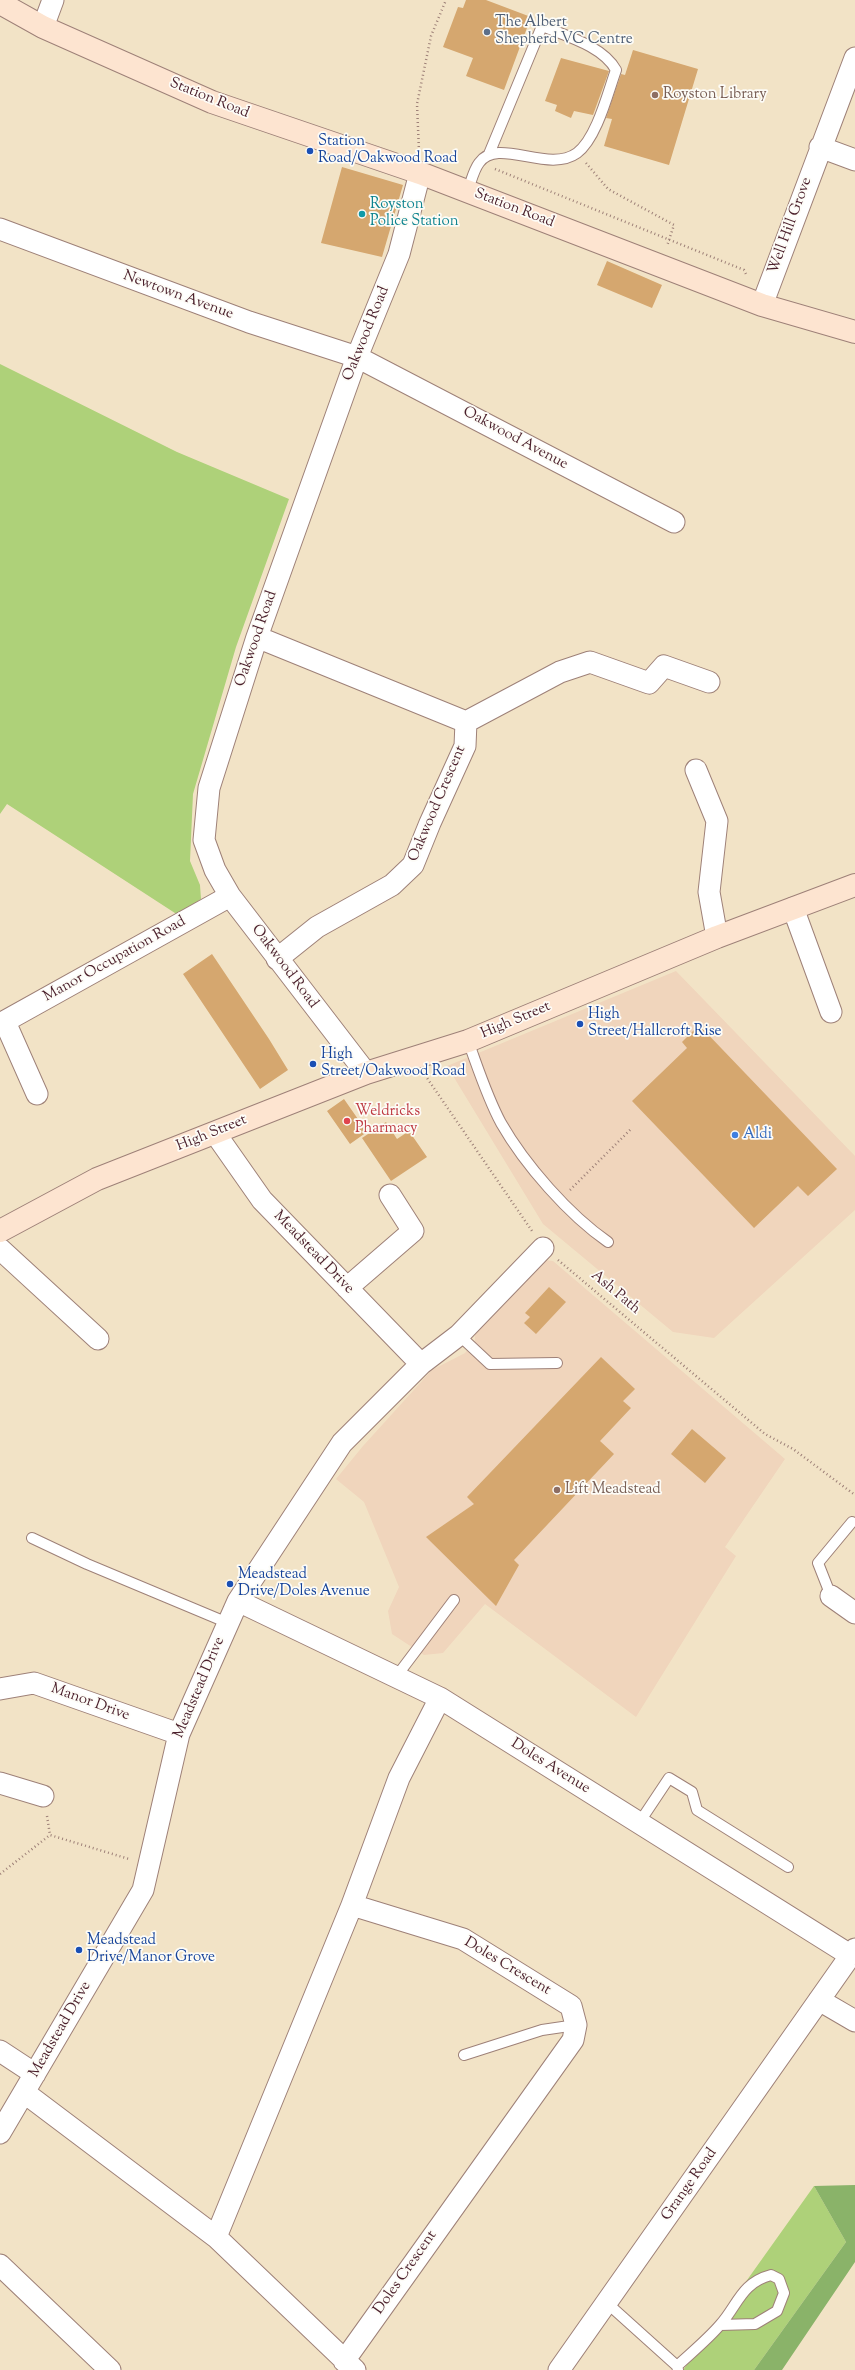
<!DOCTYPE html>
<html>
<head>
<meta charset="utf-8">
<style>
  body { margin:0 }
  canvas { display:block; background:#f2e3c6 }
</style>
</head>
<body>
<canvas width="855" height="2370"></canvas>
<script>
const c = document.querySelector('canvas').getContext('2d');
c.lineJoin = 'round';
function fill(path, color) {
  c.fillStyle = color;
  c.fill(path, 'evenodd');
}
function strokePath(path, color, width, dash) {
  c.strokeStyle = color;
  c.lineWidth = width;
  c.lineCap = dash ? 'butt' : 'round';
  c.setLineDash(dash || []);
  c.stroke(path);
}
function drawText(font, color, halo, rows, align = 'center') {
  c.font = font + ' "Sorts Mill Goudy",serif';
  c.lineWidth = 3.5;
  c.setLineDash([]);
  c.textBaseline = 'middle';
  c.strokeStyle = halo;
  c.fillStyle = color;
  for (const [text, x, y, turn = 0] of rows) {
    c.save();
    c.translate(x, y);
    c.rotate((+turn || 0) * Math.PI / 180);
    c.textAlign = isNaN(turn) ? turn : align;
    if (halo) c.strokeText(text, 0, 0);
    c.fillText(text, 0, 0);
    c.restore();
  }
}
fill(new Path2D(`
  M676 971 855 1156V1210L714 1338 673 1332 543 1224 447 1066Z
  M545 1260 553 1261 785 1459 725 1547 736 1556 636 1717 485 1604 443 1653 424 1655 392 1634 388 1611 399 1587 364 1502 336 1479 363 1446 432 1370 465 1353 475 1341V1329Z`), '#f0d5bc');
fill(new Path2D(`
  M0 364 177 452 289 499 236 647 193 794 190 861 200 885 201 899 178 915 7 804 0 814Z
  M814 2186 846 2242 754 2370H683Z`), '#aed179');
fill(new Path2D(`
  M855 2185V2262L782 2370H754L846 2242 814 2186Z`), '#8ab369');
fill(new Path2D(`
  M466 0H486L531 17 504 90 466 76 473 58 443 47 458 7 463 8Z
  M633 50 698 69 669 165 604 146 612 119 606 118 621 74 625 75Z
  M561 58 609 71 593 115 574 111 571 118 555 111 557 105 545 101Z
  M342 167 403 185 382 257 321 243Z
  M607 261 662 285 652 308 597 285Z
  M212 954 269 1039 288 1070 260 1089 183 974Z
  M699 1025 837 1169 808 1196 798 1186 754 1228 632 1101 687 1048 682 1042Z
  M344 1099 367 1132 350 1144 327 1111Z
  M386 1122 397 1139 409 1131 427 1157 391 1181 362 1138Z
  M549 1287 566 1302 536 1334 524 1323 530 1317 525 1313Z
  M601 1357 635 1389 623 1401 631 1408 600 1441 614 1454 514 1560 519 1565 496 1606 426 1537 474 1504 467 1497Z
  M692 1429 726 1458 705 1483 671 1454Z`), '#d5a76f');
const service = new Path2D(`
  M467 192C471 183 473 171 479 163 497 136 548 174 577 153 597 138 608 92 616 70 603 46 566 36 542 26L489 154
  M468 1041C478 1068 487 1097 501 1123 525 1165 569 1215 608 1242
  M459 1335 490 1364 557 1363
  M32 1538 87 1564 228 1623
  M831 1596 818 1563 852 1522
  M396 1677 454 1600
  M639 1823 669 1778 692 1792 697 1810 788 1867
  M464 2055 542 2030 576 2025
  M607 2303 677 2366 678 2370
  M677 2366C691 2353 707 2340 720 2325 738 2305 741 2283 771 2275L779 2279 784 2293 777 2311 755 2324 720 2325`);
const minor = new Path2D(`
  M43 27 53 0
  M820 147 855 160
  M0 229 249 322 357 357 674 522
  M762 305 855 58
  M257 637 466 722 560 672 590 662 649 683 664 666 709 682
  M696 770 717 821 709 892 717 937
  M793 908 831 1012
  M277 959 317 927 392 885 413 865 430 823 465 746 466 722
  M5 1022 37 1094
  M0 1024 230 896
  M366 1073 230 896 215 870 204 840 209 788 257 637 357 357 399 254 420 173
  M0 1249 98 1339
  M347 1288 413 1231 390 1195
  M421 1364 459 1335 543 1248
  M831 1596 855 1613
  M238 1601 440 1698 850 1955
  M0 1689 34 1683 179 1734
  M0 1783 43 1796
  M352 1905 399 1778 440 1698
  M819 2000 855 2021
  M0 2051 35 2074
  M25 2093 216 2237 355 2370
  M0 2133 143 1890 179 1734 238 1601 342 1443 421 1364 262 1200 215 1133
  M216 2237 352 1905 463 1939 571 2006 576 2025 573 2040 344 2361
  M0 2265 110 2370
  M559 2370 855 1949`);
const secondary = new Path2D(`
  M0 3 43 27 212 102 420 173 762 305 855 332
  M0 1231 97 1179 366 1073 468 1041 717 937 855 885`);
strokePath(service, '#9e8178', 12);
strokePath(minor, '#9e8178', 23);
strokePath(secondary, '#9e8178', 24);
strokePath(new Path2D(`
  M419 151 417 104 431 36 446 0
  M586 163 608 189 674 225 667 246
  M495 169 744 270 747 276
  M425 1075 532 1231
  M570 1190 632 1128
  M558 1260 765 1434 793 1449 855 1495
  M47 1816 50 1835
  M0 1874 50 1835 129 1859`), '#9e8178', 2.5, [1, 3]);
strokePath(service, '#fff', 10);
strokePath(minor, '#fff', 21);
strokePath(secondary, '#fde4d0', 22);
for (const [x, y, r, color] of [
  [487,32,4,"#5c6f8a"],
  [655,95,4,"#8d6e63"],
  [310,151,4,"#1a4fb4"],
  [362,214,4,"#0f9aa8"],
  [580,1024,4,"#1a4fb4"],
  [313,1064,4,"#1a4fb4"],
  [347,1121,4,"#e0444e"],
  [735,1135,4,"#3f7fe0"],
  [557,1490,4,"#8d6e63"],
  [230,1584,4,"#1a4fb4"],
  [79,1950,4,"#1a4fb4"]
]) {
  const dot = new Path2D();
  dot.arc(x, y, r, 0, 2 * Math.PI);
  c.fillStyle = color;
  c.fill(dot);
  strokePath(dot, '#fdfcf7', 1.5);
}
drawText('15px', '#4e5e75', '#fdfcf7', [
  ["The Albert",495,23],
  ["Shepherd VC Centre",495,40]
], 'left');
drawText('15px', '#785e54', '#fdfcf7', [
  ["Royston Library",663,95],
  ["Lift Meadstead",565,1490]
], 'left');
drawText('15px', '#4a1f2b', '#fdfcf7', [
  ["Station Road",209,99,22],
  ["Station Road",514,209,21],
  ["Well Hill Grove",791,226,-70],
  ["Newtown Avenue",178,296,20],
  ["Oakwood Road",367,334,-68],
  ["Oakwood Avenue",515,439,28],
  ["Oakwood Road",257,639,-71],
  ["Oakwood Crescent",438,804,-67],
  ["Manor Occupation Road",115,960,-29],
  ["Oakwood Road",284,967,53],
  ["High Street",516,1021,-23],
  ["High Street",212,1134,-22],
  ["Meadstead Drive",313,1253,46],
  ["Ash Path",615,1293,40],
  ["Meadstead Drive",200,1688,-67],
  ["Manor Drive",90,1703,20],
  ["Doles Avenue",550,1767,32],
  ["Doles Crescent",507,1967,31],
  ["Meadstead Drive",61,2030,-60],
  ["Grange Road",690,2185,-55],
  ["Doles Crescent",406,2273,-55]
]);
drawText('15px', '#164399', '#fdfcf7', [
  ["Station",318,142],
  ["Road/Oakwood Road",318,159],
  ["High",588,1015],
  ["Street/Hallcroft Rise",588,1032],
  ["High",321,1055],
  ["Street/Oakwood Road",321,1072],
  ["Meadstead",238,1575],
  ["Drive/Doles Avenue",238,1592],
  ["Meadstead",87,1941],
  ["Drive/Manor Grove",87,1958]
], 'left');
drawText('15px', '#0d838f', '#fdfcf7', [
  ["Royston",370,205],
  ["Police Station",370,222]
], 'left');
drawText('15px', '#be3a42', '#fdfcf7', [
  ["Weldricks",355,1112],
  ["Pharmacy",355,1129]
], 'left');
drawText('15px', '#366cbe', '#fdfcf7', [
  ["Aldi",743,1135]
], 'left');
</script>
</body>
</html>
